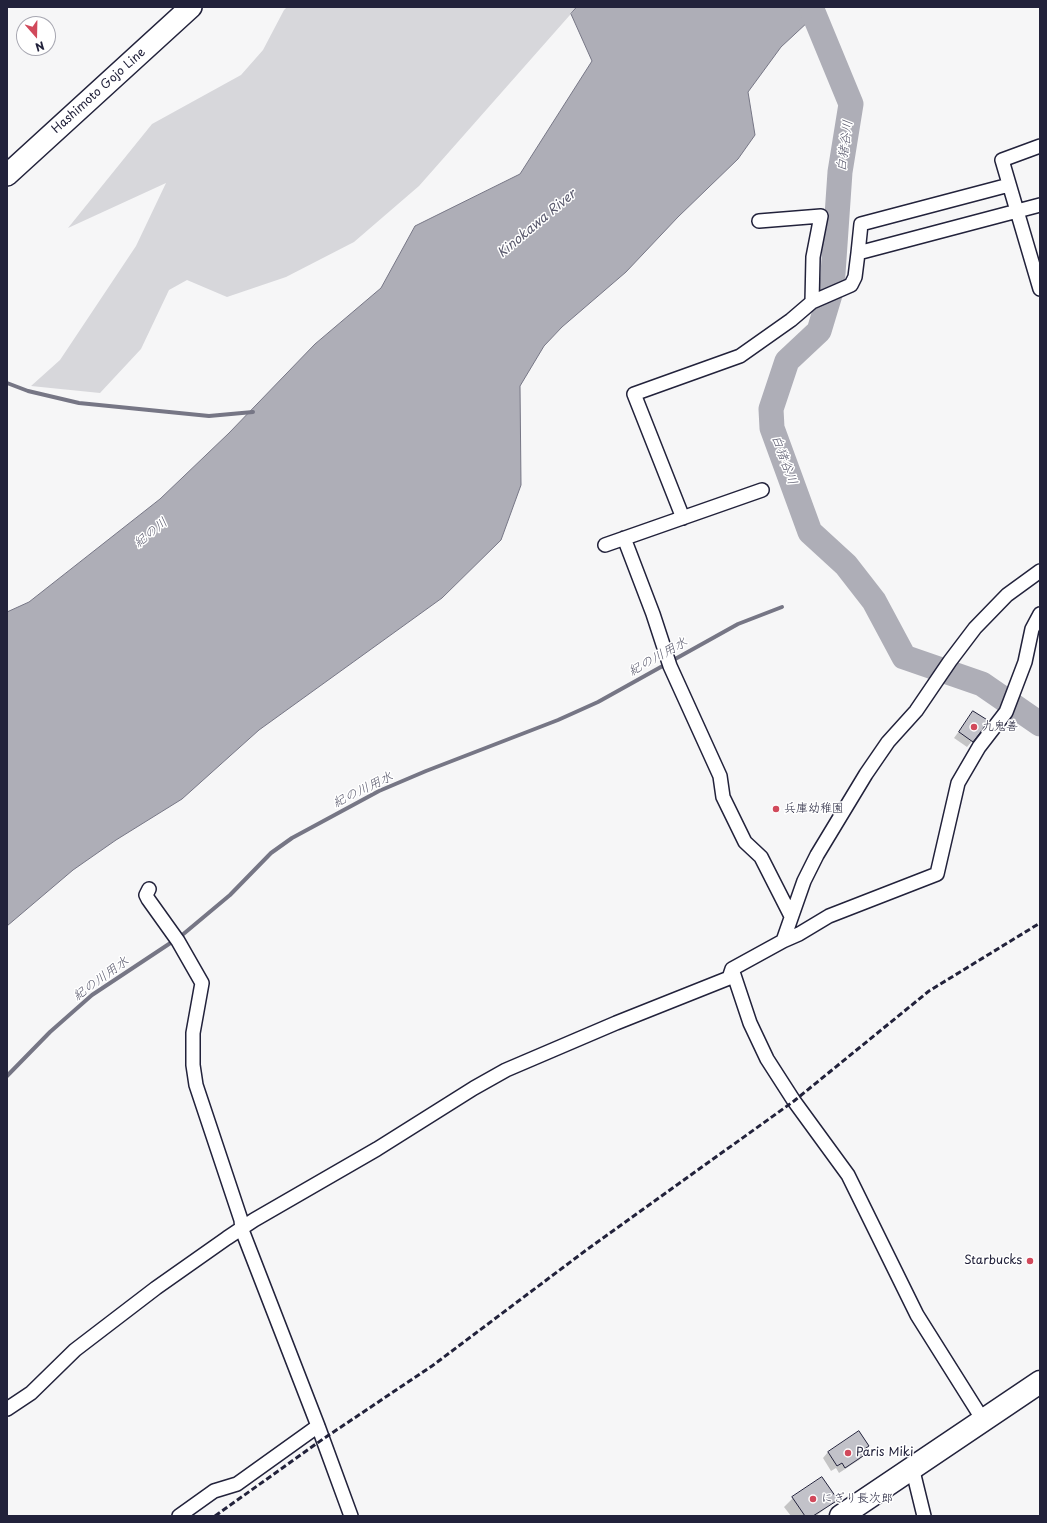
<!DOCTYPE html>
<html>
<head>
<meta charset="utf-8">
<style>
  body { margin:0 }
  #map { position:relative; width:1047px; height:1523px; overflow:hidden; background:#f6f6f7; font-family:"Playpen Sans",sans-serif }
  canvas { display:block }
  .frame { position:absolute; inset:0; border:8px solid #22223b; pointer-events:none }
  .north { position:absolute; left:16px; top:16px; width:40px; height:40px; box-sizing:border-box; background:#fff; border:1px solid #a7a7b1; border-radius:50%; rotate:160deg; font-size:11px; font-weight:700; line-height:16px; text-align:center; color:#22223b }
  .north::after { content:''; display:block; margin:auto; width:14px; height:18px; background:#d1495b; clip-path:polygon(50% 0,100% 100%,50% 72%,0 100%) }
</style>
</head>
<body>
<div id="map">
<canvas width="1047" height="1523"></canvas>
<div class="frame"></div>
<div class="north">N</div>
</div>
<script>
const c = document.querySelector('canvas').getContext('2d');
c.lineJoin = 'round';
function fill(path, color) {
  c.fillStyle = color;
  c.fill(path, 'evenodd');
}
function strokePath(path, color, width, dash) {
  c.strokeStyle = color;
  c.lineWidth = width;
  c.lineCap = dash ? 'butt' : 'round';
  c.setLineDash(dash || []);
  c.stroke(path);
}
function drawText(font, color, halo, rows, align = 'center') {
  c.font = font + ' "Playpen Sans","Klee One",sans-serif';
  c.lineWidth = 3;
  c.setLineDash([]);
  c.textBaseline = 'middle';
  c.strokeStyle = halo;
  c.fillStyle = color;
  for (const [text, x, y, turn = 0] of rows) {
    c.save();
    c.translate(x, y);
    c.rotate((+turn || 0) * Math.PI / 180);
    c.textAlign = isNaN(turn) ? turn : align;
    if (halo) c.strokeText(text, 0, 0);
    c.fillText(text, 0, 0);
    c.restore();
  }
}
fill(new Path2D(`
  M287 7H577L419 186 354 242 286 277 227 297 187 280 169 290 141 349 100 393 31 386 60 360 136 246 166 183 68 228 152 124 241 75 263 50 284 10Z`), '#d7d7db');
const water = new Path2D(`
  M577 7H824L781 47 748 92 755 135 738 159 678 217 626 272 562 327 544 346 520 386 521 485 501 540 442 598 259 730 182 799 116 840 73 870 7 926V612L29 602 160 499 229 433 315 344 381 288 415 226 520 174 592 61 571 14Z`);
fill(water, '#aeaeb7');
strokePath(water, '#767685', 1);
fill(new Path2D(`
  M973 712 972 741 967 747 954 738Z
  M868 1446 862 1451 865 1454 859 1460 839 1473 836 1468 831 1471 823 1458 828 1452Z
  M793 1498 836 1500 816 1516H791L784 1507Z`), '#0003');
strokePath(new Path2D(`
  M7 383 28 391 79 403 209 416 253 412
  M7 1076 50 1032 92 995 181 936 230 895 271 853 292 838 379 791 426 771 558 720 598 702 738 624 782 607`), '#767685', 4);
strokePath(new Path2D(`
  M811 7 851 104 840 172 832 288 819 331 787 361 771 409 772 428 810 532 846 565 874 601 904 657 982 684 1040 724`), '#aeaeb7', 25);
const building = new Path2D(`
  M973 711 989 721 973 742 959 732Z
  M859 1431 869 1446 863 1450 866 1454 845 1468 842 1463 837 1466 828 1452Z
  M822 1477 838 1500 813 1516H805L792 1497Z`);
fill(building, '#c2c2c9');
strokePath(building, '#22223b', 1);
const street = new Path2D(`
  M1040 146 1002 160 1040 289
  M759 221 821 216 813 257 812 302
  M858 253 861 224 1009 185
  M683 518 634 394 740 356 791 320 812 302 851 285 855 277 858 253 1040 205
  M624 538 653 614 670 666 720 776 723 797 745 842 761 857 791 916
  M605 545 762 490
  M149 889 146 895 148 899 178 941 202 983 193 1033V1065L196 1085 241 1220 242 1230 318 1426 351 1516
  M783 941 799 934 829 916 937 874 958 783 979 747 1006 712 1025 662 1032 629 1040 614
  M732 969 750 1023 767 1059 794 1101 848 1175 917 1315 983 1420
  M7 1409 31 1393 75 1350 156 1288 227 1238 254 1220 377 1149 474 1088 506 1070 616 1023 729 978 732 969 783 941 804 881 817 855 866 774 888 742 916 711 950 661 975 628 1007 595 1040 571
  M912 1467 924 1516
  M179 1516 214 1491 237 1484 318 1426`);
const primary = new Path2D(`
  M7 175 191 7`);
const highway = new Path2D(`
  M841 1516 1040 1382`);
strokePath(street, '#22223b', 16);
strokePath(primary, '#22223b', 24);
strokePath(highway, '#22223b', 25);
strokePath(street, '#fff', 13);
strokePath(primary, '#fff', 21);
strokePath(highway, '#fff', 22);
strokePath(new Path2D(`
  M215 1516 323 1439 432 1366 585 1251 794 1101 929 991 1040 923`), '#22223b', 3, [6, 3]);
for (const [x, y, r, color] of [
  [974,727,4,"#d1495b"],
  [776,809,4,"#d1495b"],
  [1030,1261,4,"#d1495b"],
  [848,1453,4,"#d1495b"],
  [813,1499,4,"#d1495b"]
]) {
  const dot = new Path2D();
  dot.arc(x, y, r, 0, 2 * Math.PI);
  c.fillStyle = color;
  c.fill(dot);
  strokePath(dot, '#fff', 1.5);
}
drawText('12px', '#22223b', '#fff', [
  ["Hashimoto Gojo Line",99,91,-42]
]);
drawText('12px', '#22223b', '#fff', [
  ["九鬼善",982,727],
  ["兵庫幼稚園",784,809],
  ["Starbucks",1022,1261,"right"],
  ["Paris Miki",856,1453],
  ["にぎり長次郎",821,1499]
], 'left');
drawText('italic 13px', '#5a5a6d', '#fff', [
  ["白猪谷川",845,146,-82],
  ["Kinokawa River",537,224,-40],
  ["白猪谷川",784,460,70],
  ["紀の川",151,533,-39],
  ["紀の川用水",658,657,-29],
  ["紀の川用水",363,790,-26],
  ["紀の川用水",101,979,-36]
]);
</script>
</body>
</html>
